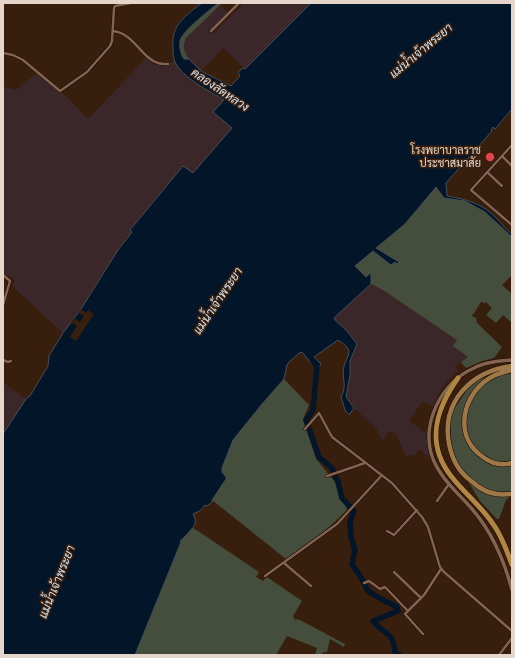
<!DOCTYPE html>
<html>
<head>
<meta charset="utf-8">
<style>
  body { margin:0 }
  #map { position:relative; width:515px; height:658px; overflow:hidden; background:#381f0d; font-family:"Asap Condensed",sans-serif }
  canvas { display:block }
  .frame { position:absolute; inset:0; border:4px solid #e6d5ca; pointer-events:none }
</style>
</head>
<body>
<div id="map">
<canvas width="515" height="658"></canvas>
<div class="frame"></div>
</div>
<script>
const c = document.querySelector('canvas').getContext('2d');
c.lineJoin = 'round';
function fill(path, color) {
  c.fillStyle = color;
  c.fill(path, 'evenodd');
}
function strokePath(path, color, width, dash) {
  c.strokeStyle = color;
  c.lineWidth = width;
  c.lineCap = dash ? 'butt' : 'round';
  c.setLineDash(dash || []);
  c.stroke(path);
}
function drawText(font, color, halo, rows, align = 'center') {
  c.font = font + ' "Asap Condensed",Sarabun,sans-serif';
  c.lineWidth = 3.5;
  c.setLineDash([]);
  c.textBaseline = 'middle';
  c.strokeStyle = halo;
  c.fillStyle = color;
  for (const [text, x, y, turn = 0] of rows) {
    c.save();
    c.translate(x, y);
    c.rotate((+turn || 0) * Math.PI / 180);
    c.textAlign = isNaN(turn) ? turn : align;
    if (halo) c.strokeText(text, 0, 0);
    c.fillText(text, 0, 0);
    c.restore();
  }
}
fill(new Path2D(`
  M244 3H311L245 69 223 48 201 71 189 59 185 53 183 44 186 38 220 4 228 13 210 30 213 33Z
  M149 55 158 62H175L193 81 224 100 223 102 232 128 193 173 183 166 157 196 130 230 132 232 118 250 81 309 63 333 12 286 15 280 3 273V86L15 90 37 73 69 99 88 119Z
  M371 284 383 290 458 340 468 357 455 366 458 371 450 378 439 392 433 407 423 401 409 421 427 434 430 458 419 449 415 455 407 456 400 444 398 437 395 433 389 432 382 440 376 428 354 408 346 397 350 375V361L357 344 347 331 334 319 336 316Z
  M3 378 4 383 26 399 3 434Z`), '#3b272a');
fill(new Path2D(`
  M218 3H222L186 38C182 46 184 52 189 59L184 60C181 54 179 48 180 41 182 31 210 10 218 3Z
  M436 187 444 198 465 201 485 212 512 237V275L502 285 512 294V323L503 315 496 323 486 315 492 308 486 302 485 303 481 302 472 316 476 318 477 323 502 347 494 358 482 361 466 368 461 362 468 357 453 346 457 340 383 290 371 284 370 273 367 277 354 266 373 251 391 265 395 262 397 264 398 262 376 248 405 224Z
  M498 374H512V495L506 500 499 519H497L480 501 452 455 450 415 473 381Z
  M284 379 309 405 303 419 316 459 335 482 347 510 328 528 286 559 212 500 226 479 222 472V468L233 440 262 404Z
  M192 527 259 572 256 577 263 581 267 577 302 601 293 616 295 620 298 619 345 644 344 647 330 639 327 652H323L322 655H315L317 648 287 636 276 655H135L181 542 180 541Z`), '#454e3d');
const water = new Path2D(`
  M202 3H218C210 10 182 31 180 41 179 48 181 54 184 59H189L201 71 231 86 240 76 238 72 243 68 245 69 311 3H512V109L495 129 493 127 491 130 492 131 446 183 447 196C466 199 484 204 497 219 502 224 506 230 512 234V237L485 212 465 201 444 198 436 187 405 224 376 248 399 262 397 264 395 262 391 265 373 251 355 266 366 277 371 273V284L336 316 334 319 347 331 357 344 350 361V375L346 397 354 408 349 415 345 410 341 397C348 385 341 378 344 366 345 361 349 357 349 351 348 346 342 343 338 340L314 357 321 364 320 366 311 363 302 352 299 353 289 362 287 365 284 379 262 404 233 440 222 468V472L226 477V479L212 500V502L207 506 205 505 200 511 193 514C195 517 196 521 195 524 194 527 183 539 180 541L181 542 135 655H3V434L26 399 30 396 48 366 49 356 63 333 81 309 118 250 132 232 130 230 183 166 193 173 232 128 213 112 224 100C210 91 182 78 175 62 173 58 173 51 173 47 171 25 186 15 202 3Z`);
fill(water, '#021529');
strokePath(water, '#464f59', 1);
fill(new Path2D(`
  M81 309 86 313 88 310 94 314 76 341 70 337 77 326 71 322 74 318 80 322 84 316 78 312Z`), '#381f0d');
strokePath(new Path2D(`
  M313 361 317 366 313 410 306 420 319 457 332 468 338 482 342 498 354 511 350 522 351 537 355 550 352 564 362 579 368 591 381 599 397 607 398 611 373 621C385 637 393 629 395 653L400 655`), '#021529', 5.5);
const minor = new Path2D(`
  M113 31C134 33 142 59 158 63 161 64 165 64 168 64
  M211 31 239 3
  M3 53 13 55 23 60 60 91 87 72 110 46 112 41 114 8 115 6 131 3
  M512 145 471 190 512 225
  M502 156 512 166
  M487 172 502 186
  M3 275 10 281 3 305
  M3 360 8 362 11 361
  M305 429 319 413 332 437 392 483 422 517 428 527 440 567 444 572 512 631
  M327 476 365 463
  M437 501 449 484
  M387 531 394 535 417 510
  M284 563 311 586
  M394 572 421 598
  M265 576 337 524 382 475
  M364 583 369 581 380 589 385 587 408 611
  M423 634 405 614 424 595 441 569
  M499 655 512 638`);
const tertiary = new Path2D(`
  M512 360C499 361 485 362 474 368 441 383 420 424 433 459 441 479 459 494 472 509 493 533 504 560 512 590`);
const primary = new Path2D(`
  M512 366C472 371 441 401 449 444 452 459 458 471 470 480 478 487 486 493 497 494 501 495 507 494 512 494
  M512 370C502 372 492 375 484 382 460 402 456 439 483 457 492 464 501 466 512 463`);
const motorway = new Path2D(`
  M458 378C436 409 425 443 451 476 464 493 481 506 493 524 502 536 507 551 512 565`);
strokePath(minor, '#1e0700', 3.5);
strokePath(tertiary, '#1e0700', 4.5);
strokePath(primary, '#1e0700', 5.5);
strokePath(motorway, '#1e0700', 6);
strokePath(minor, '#826451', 2.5);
strokePath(tertiary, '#826451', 3.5);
strokePath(primary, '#9e7849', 4.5);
strokePath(motorway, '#b08643', 5);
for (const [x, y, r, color] of [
  [490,157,5,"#e0444e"]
]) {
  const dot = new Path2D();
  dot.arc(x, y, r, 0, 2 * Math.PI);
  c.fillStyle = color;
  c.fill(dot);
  strokePath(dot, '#381f0d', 1.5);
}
drawText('11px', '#e6d5ca', '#381f0d', [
  ["โรงพยาบาลราช",481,151],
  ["ประชาสมาสัย",481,164]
], 'right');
drawText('italic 12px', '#d3e4f6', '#381f0d', [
  ["แม่น้ำเจ้าพระยา",421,51,-40],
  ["คลองลัดหลวง",220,90,34],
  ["แม่น้ำเจ้าพระยา",218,301,-56],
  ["แม่น้ำเจ้าพระยา",57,582,-68]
]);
</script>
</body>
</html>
